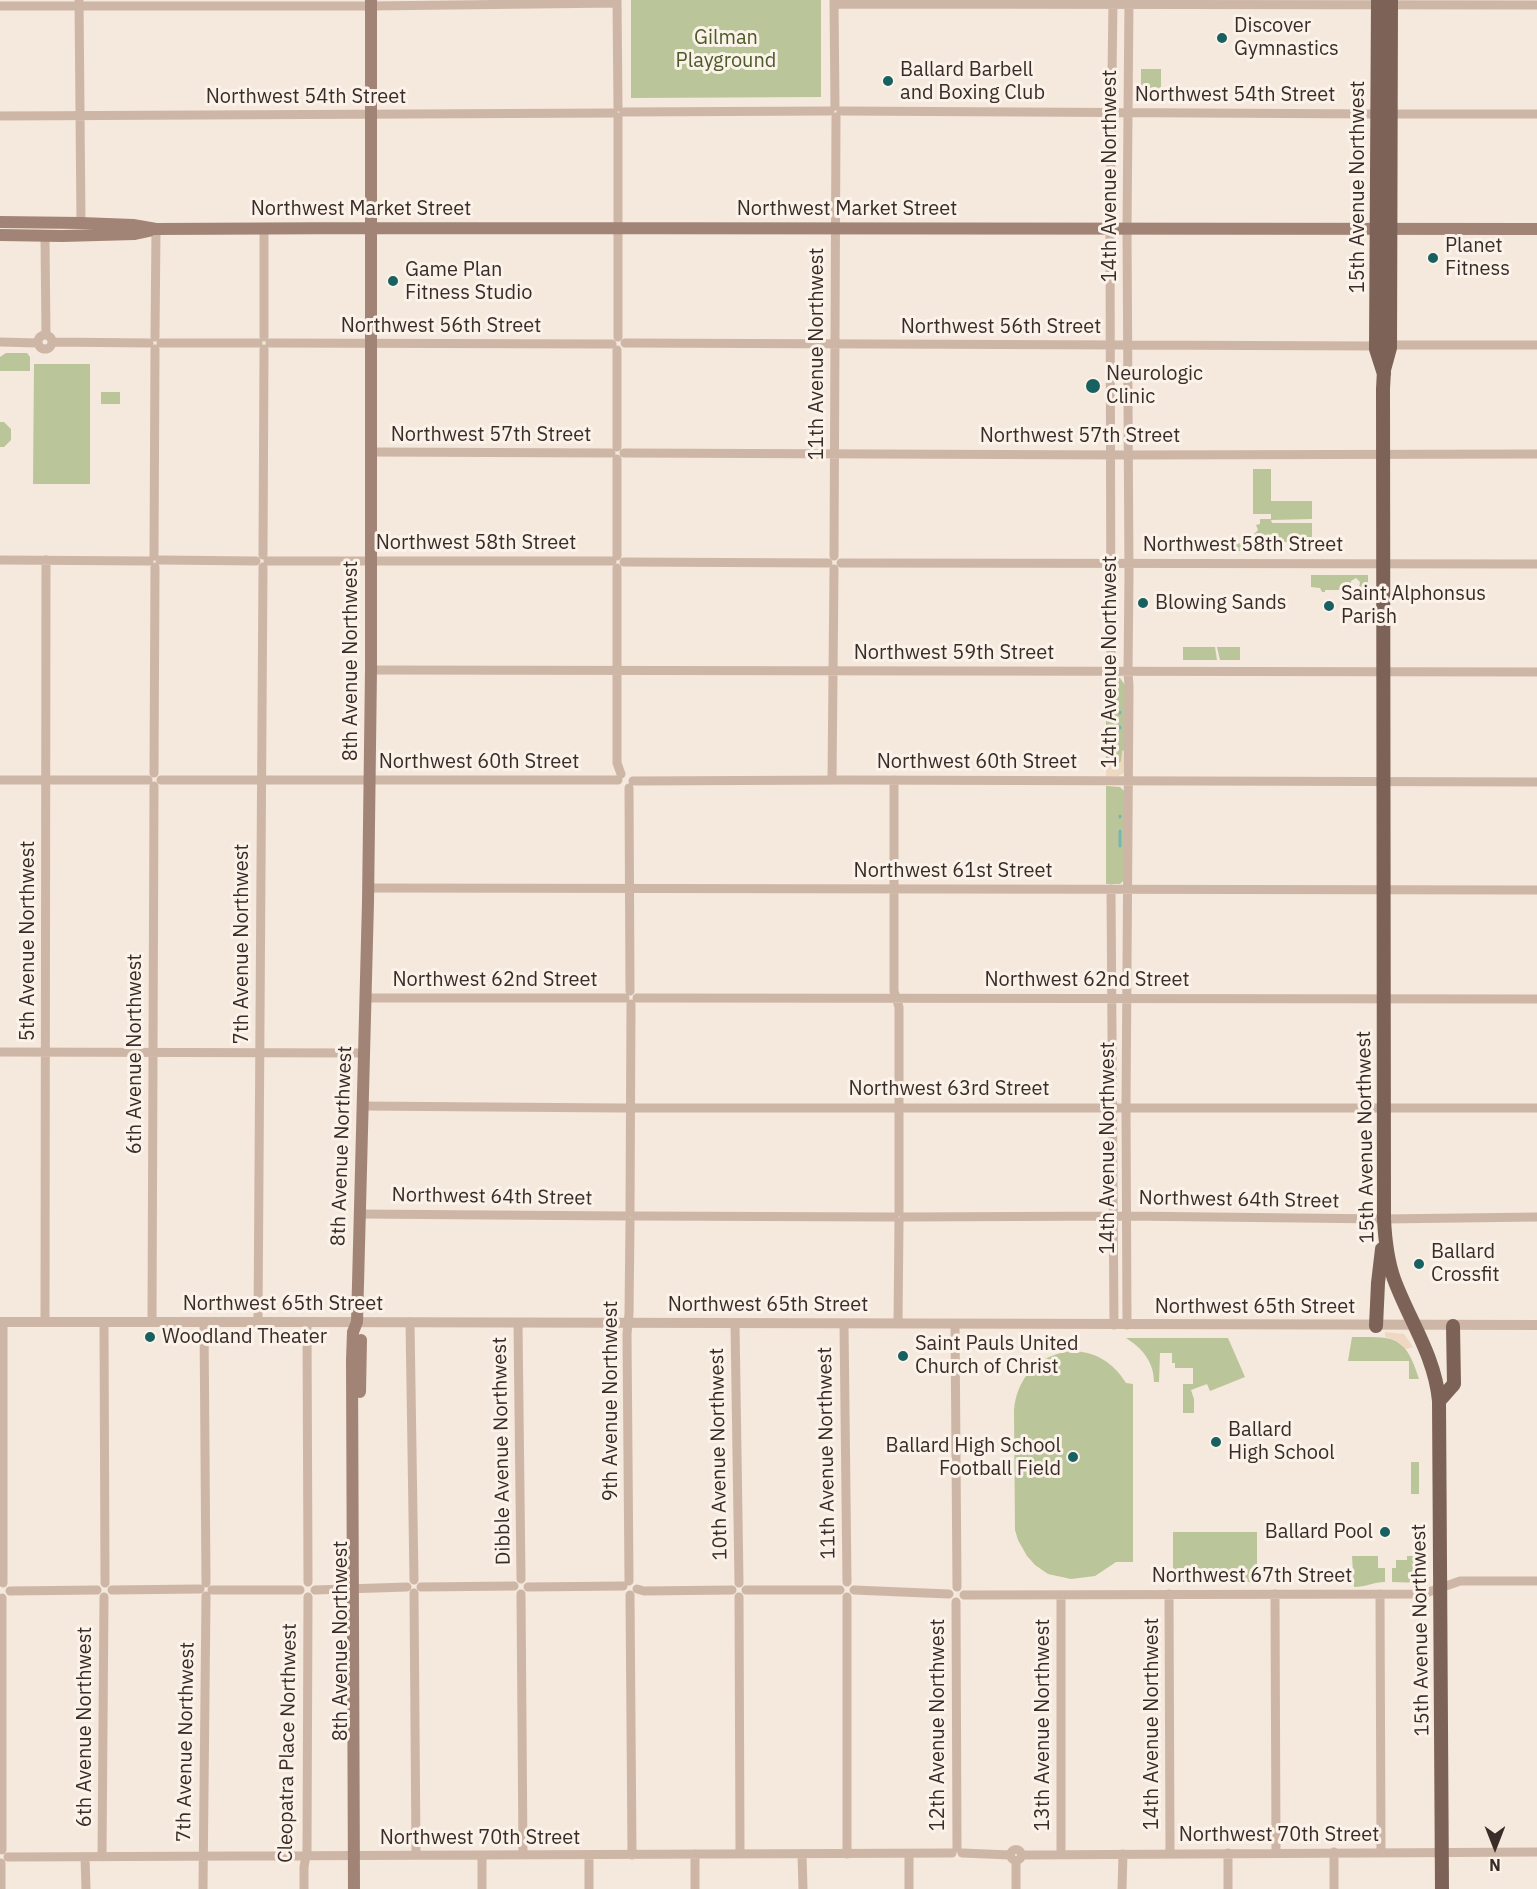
<!DOCTYPE html>
<html>
<head>
<meta charset="utf-8">
<style>
  body { margin:0 }
  #map { position:relative; width:1537px; height:1889px; overflow:hidden; background:#f5e8dc; font-family:"IBM Plex Sans",sans-serif }
  canvas { display:block }
  .north { position:absolute; left:1465px; top:1817px; width:60px; height:60px; -webkit-text-stroke:4px #fbf2e9; paint-order:stroke; rotate:180deg; font-size:16px; font-weight:700; line-height:24px; text-align:center; color:#3a2c28 }
  .north::after { content:''; display:block; margin:auto; width:21px; height:27px; background:#3a2c28; clip-path:polygon(50% 0,100% 100%,50% 72%,0 100%) }
</style>
</head>
<body>
<div id="map">
<canvas width="1537" height="1889"></canvas>
<div class="north">N</div>
</div>
<script>
const c = document.querySelector('canvas').getContext('2d');
c.lineJoin = 'round';
function fill(path, color) {
  c.fillStyle = color;
  c.fill(path, 'evenodd');
}
function strokePath(path, color, width, dash) {
  c.strokeStyle = color;
  c.lineWidth = width;
  c.lineCap = dash ? 'butt' : 'round';
  c.setLineDash(dash || []);
  c.stroke(path);
}
function drawText(font, color, halo, rows, align = 'center') {
  c.font = font + ' "IBM Plex Sans",sans-serif';
  c.lineWidth = 6;
  c.setLineDash([]);
  c.textBaseline = 'middle';
  c.strokeStyle = halo;
  c.fillStyle = color;
  for (const [text, x, y, turn = 0] of rows) {
    c.save();
    c.translate(x, y);
    c.rotate((+turn || 0) * Math.PI / 180);
    c.textAlign = isNaN(turn) ? turn : align;
    if (halo) c.strokeText(text, 0, 0);
    c.fillText(text, 0, 0);
    c.restore();
  }
}
fill(new Path2D(`
  M631 0H821V97L631 98Z
  M1141 69H1161V101H1143L1141 99Z
  M6 353H27L30 357V371H0V357Z
  M34 364H90V484H33Z
  M101 392H120V404H101Z
  M0 422H4L11 429V440L4 447H0Z
  M1253 469H1271V501H1312V519L1271 520 1272 523H1312V542H1272L1271 550H1253V535L1258 530 1256 525 1260 524V519H1271V514H1253Z
  M1231 539 1236 543 1243 544 1245 551H1229L1224 542Z
  M1311 575H1368V594H1358L1360 582 1356 578 1351 581V587L1342 586V590H1325V592H1322L1320 588 1311 587Z
  M1183 647H1215L1217 660H1183Z
  M1217 647H1240V660H1220Z
  M1106 677 1120 678 1125 685V768L1123 773 1117 776H1106Z
  M1106 786 1120 787 1124 791V880L1120 884H1106Z
  M1352 1337C1394 1337 1405 1334 1419 1379H1409V1361H1348Z
  M1126 1338H1228L1245 1377 1210 1391 1207 1384 1191 1390 1194 1399V1413H1183V1384H1193V1368H1175V1363H1172V1353H1160L1159 1382H1154C1154 1362 1142 1348 1126 1338Z
  M1070 1351C1095 1351 1113 1362 1126 1383L1133 1384V1562H1116L1095 1576 1071 1579 1048 1574 1035 1565 1027 1556 1018 1540 1015 1530 1014 1410C1017 1378 1037 1356 1070 1351Z
  M1411 1462H1419V1494H1411Z
  M1173 1532H1257V1582H1173Z
  M1352 1556H1378V1568H1385V1582C1374 1582 1366 1587 1354 1587Z
  M1407 1556H1420L1423 1561V1583L1392 1582V1568H1396V1560H1407Z`), '#bac59a');
fill(new Path2D(`
  M1125 750 1124 771 1123 773 1117 776H1106V759L1108 761 1119 763 1121 761 1122 751Z
  M1385 1332 1404 1334 1413 1347 1406 1349 1395 1340 1385 1337Z`), '#eed8c2');
strokePath(new Path2D(`
  M1120 712V713
  M1120 727V728
  M1120 816V817
  M1120 831V846`), '#78b5b3', 3);
strokePath(new Path2D(`
  M79 0 81 223
  M617 0 618 107
  M834 0 835 106
  M834 4 1537 5
  M0 6H371L617 3
  M841 111 1378 114
  M624 112 830 111
  M1390 114H1537
  M0 116 613 113
  M264 229V337
  M45 237 46 335
  M38 342a7 7 0 1 1 14 0a7 7 0 1 1-14 0Z
  M155 337 156 229
  M618 337V117
  M0 342 38 343
  M52 342 149 343
  M161 343H258
  M270 343 612 344
  M625 343 1376 346
  M1390 345H1537
  M617 447V350
  M371 452 611 453
  M624 453 1128 455 1537 454
  M263 555 264 349
  M154 556 155 349
  M617 556V459
  M834 556 836 117
  M0 560 149 561
  M160 560 256 561
  M268 561H612
  M624 562 828 563
  M841 563 1537 564
  M617 568V763L621 774
  M371 670 1537 672
  M1111 671 1110 229 1113 0
  M154 773 155 567
  M0 780H148
  M161 780H618
  M832 780 834 569
  M894 780V991L899 1007V1212
  M633 781 846 780 1537 782
  M629 788 630 991
  M368 888 1537 890
  M1111 889 1114 1325
  M365 998H625
  M637 998 1537 999
  M0 1052 364 1053
  M362 1106 620 1108H1537
  M630 1211 631 1004
  M359 1214 626 1216
  M635 1216 894 1217
  M904 1217 1126 1216 1384 1219 1537 1217
  M3 1322V1583
  M45 1322 46 560
  M104 1322 105 1583
  M152 1322 154 786
  M204 1322 206 1583
  M258 1322 263 567
  M307 1322 308 1582
  M410 1322 414 1580
  M518 1323 521 1579
  M898 1323 899 1222
  M735 1324 739 1583
  M844 1324 847 1582
  M955 1324 957 1587
  M1127 1325 1126 1107 1129 686 1128 672 1129 574 1127 229 1129 0
  M629 1581 627 1334 629 1314 630 1222
  M421 1587 514 1586
  M528 1587 623 1586
  M637 1589 644 1591 732 1590
  M112 1590 200 1589
  M212 1590H300
  M315 1590 407 1587
  M746 1590H840
  M854 1590 949 1594
  M10 1591 97 1590
  M414 1593 416 1855
  M521 1594 523 1855
  M1169 1594 1170 1854
  M1275 1594 1276 1852
  M1380 1594 1381 1852
  M630 1595 632 1855
  M964 1595 1423 1594 1460 1581H1537
  M739 1597 740 1854
  M956 1602 957 1848
  M1010.5 1855a5.5 5.5 0 1 1 11 0a5.5 5.5 0 1 1-11 0Z
  M2 1850V1598
  M1334 1852V1889
  M962 1853 1010 1855
  M1228 1853V1889
  M695 1854V1889
  M802 1854 803 1889
  M847 1854V1597
  M909 1854V1889
  M1061 1854V1595
  M482 1855V1889
  M589 1855V1889
  M1022 1855 1537 1852
  M8 1857 952 1853
  M85 1857 86 1889
  M102 1857 104 1597
  M1016 1861V1889
  M1 1863V1889
  M203 1889 206 1596
  M304 1889V1867L307 1850 308 1597
  M1122 1889 1123 1854`), '#ceb6a7', 9);
strokePath(new Path2D(`
  M0 1322H307L1537 1325`), '#ceb6a7', 10);
strokePath(new Path2D(`
  M0 222 81 223 133 225 156 229 371 228 1537 229
  M0 235 62 236 135 234 149 231
  M360 1392 361 1340
  M354 1889 352 1360 353 1332 357 1322 368 902 371 670V0`), '#a28477', 12);
strokePath(new Path2D(`
  M1378 0 1376 349 1384 374
  M1391 0 1390 348 1384 370 1383 389 1384 1219C1385 1240 1387 1259 1394 1279 1409 1320 1435 1356 1439 1401L1442 1889
  M1376 1326 1378 1283 1382 1249
  M1439 1401 1454 1384 1453 1326`), '#7d6258', 14);
for (const [x, y, r, color] of [
  [1222,38,6,"#196060"],
  [888,81,6,"#196060"],
  [1433,258,6,"#196060"],
  [393,281,6,"#196060"],
  [1093,386,8,"#196060"],
  [1143,603,6,"#196060"],
  [1329,606,6,"#196060"],
  [1419,1264,6,"#196060"],
  [150,1337,6,"#196060"],
  [903,1356,6,"#196060"],
  [1216,1442,6,"#196060"],
  [1073,1457,6,"#196060"],
  [1385,1532,6,"#196060"]
]) {
  const dot = new Path2D();
  dot.arc(x, y, r, 0, 2 * Math.PI);
  c.fillStyle = color;
  c.fill(dot);
  strokePath(dot, '#fbf2e9', 2);
}
drawText('20px', '#3a2c28', '#fbf2e9', [
  ["Discover",1234,26],
  ["Gymnastics",1234,49],
  ["Ballard Barbell",900,70],
  ["and Boxing Club",900,93],
  ["Planet",1445,246],
  ["Fitness",1445,269],
  ["Game Plan",405,270],
  ["Fitness Studio",405,293],
  ["Neurologic",1106,374],
  ["Clinic",1106,397],
  ["Saint Alphonsus",1341,594],
  ["Parish",1341,617],
  ["Blowing Sands",1155,603],
  ["Ballard",1431,1252],
  ["Crossfit",1431,1275],
  ["Woodland Theater",162,1337],
  ["Saint Pauls United",915,1344],
  ["Church of Christ",915,1367],
  ["Ballard",1228,1430],
  ["High School",1228,1453],
  ["Ballard High School",1061,1446,"right"],
  ["Football Field",1061,1469,"right"],
  ["Ballard Pool",1373,1532,"right"]
], 'left');
drawText('20px', '#4c5b29', '#fbf2e9', [
  ["Gilman",726,38],
  ["Playground",726,61]
]);
drawText('20px', '#3a2c28', '#fbf2e9', [
  ["Northwest 54th Street",1235,95],
  ["Northwest 54th Street",306,97],
  ["14th Avenue Northwest",1110,176,-90],
  ["15th Avenue Northwest",1358,187,-90],
  ["Northwest Market Street",361,209],
  ["Northwest Market Street",847,209],
  ["Northwest 56th Street",441,326],
  ["Northwest 56th Street",1001,327],
  ["11th Avenue Northwest",817,354,-90],
  ["Northwest 57th Street",491,435],
  ["Northwest 57th Street",1080,436],
  ["Northwest 58th Street",476,543],
  ["Northwest 58th Street",1243,545],
  ["Northwest 59th Street",954,653],
  ["8th Avenue Northwest",351,661,-90],
  ["14th Avenue Northwest",1110,662,-90],
  ["Northwest 60th Street",479,762],
  ["Northwest 60th Street",977,762],
  ["Northwest 61st Street",953,871],
  ["5th Avenue Northwest",28,941,-90],
  ["7th Avenue Northwest",242,944,-90],
  ["Northwest 62nd Street",495,980],
  ["Northwest 62nd Street",1087,980],
  ["6th Avenue Northwest",135,1054,-90],
  ["Northwest 63rd Street",949,1089],
  ["15th Avenue Northwest",1366,1137,-91],
  ["8th Avenue Northwest",342,1146,-88],
  ["14th Avenue Northwest",1108,1148,-90],
  ["Northwest 64th Street",492,1197,1],
  ["Northwest 64th Street",1239,1200,1],
  ["Northwest 65th Street",283,1304],
  ["Northwest 65th Street",768,1305],
  ["Northwest 65th Street",1255,1307],
  ["9th Avenue Northwest",611,1401,-90],
  ["Dibble Avenue Northwest",502,1451,-91],
  ["11th Avenue Northwest",827,1453,-91],
  ["10th Avenue Northwest",719,1454,-91],
  ["Northwest 67th Street",1252,1576],
  ["15th Avenue Northwest",1421,1630,-91],
  ["8th Avenue Northwest",341,1641,-90],
  ["14th Avenue Northwest",1152,1724,-90],
  ["12th Avenue Northwest",938,1725,-90],
  ["13th Avenue Northwest",1043,1725,-90],
  ["6th Avenue Northwest",85,1727,-90],
  ["7th Avenue Northwest",186,1742,-89],
  ["Cleopatra Place Northwest",288,1743,-89],
  ["Northwest 70th Street",1279,1835],
  ["Northwest 70th Street",480,1838]
]);
</script>
</body>
</html>
